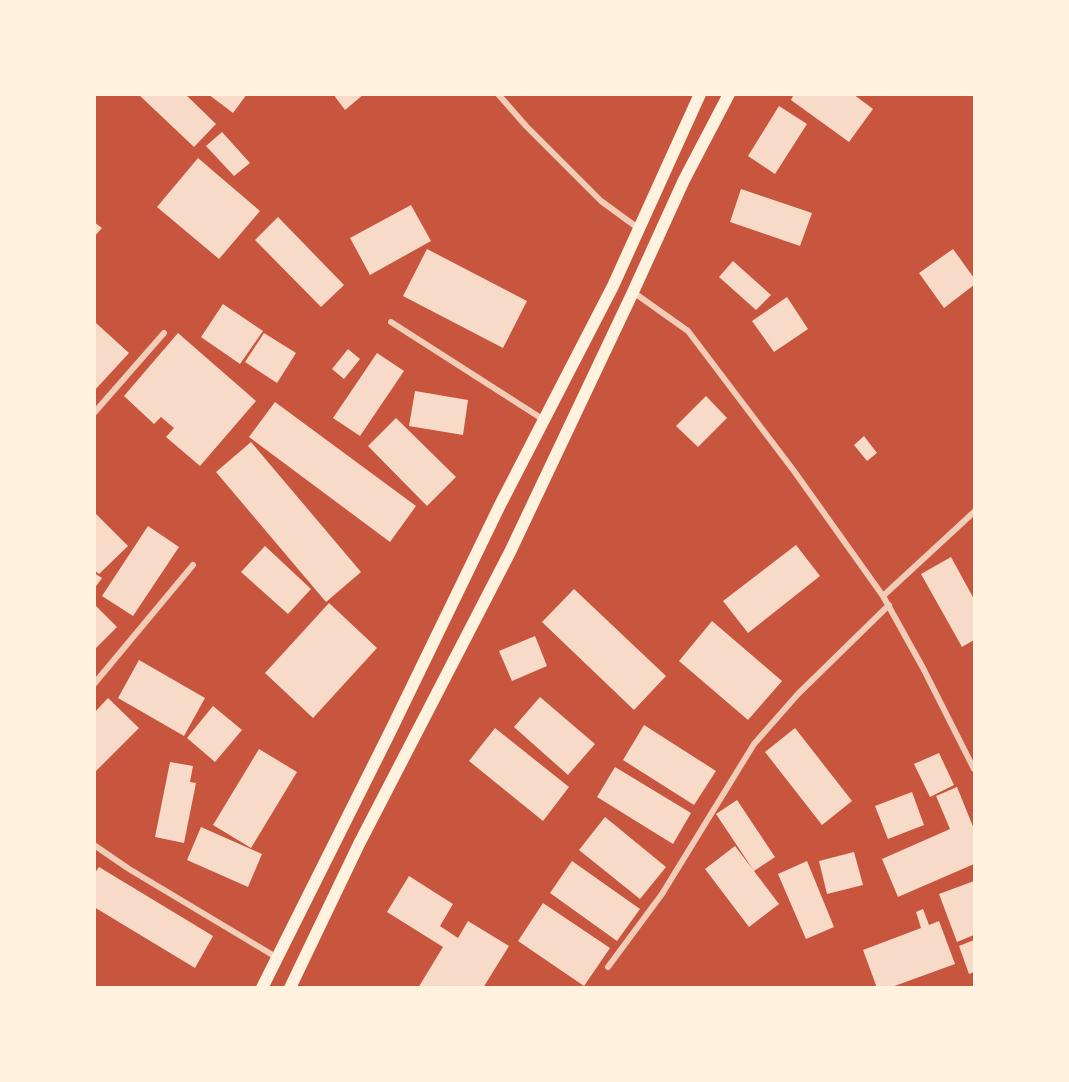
<!DOCTYPE html>
<html>
<head>
<meta charset="utf-8">
<style>
  body { margin:0 }
  #map { position:relative; width:1069px; height:1082px; overflow:hidden; background:#c8553d; font-family:Jost,sans-serif }
  canvas { display:block }
  .frame { position:absolute; inset:0; border:96px solid #fff3e0; pointer-events:none }
</style>
</head>
<body>
<div id="map">
<canvas width="1069" height="1082"></canvas>
<div class="frame"></div>
</div>
<script>
const c = document.querySelector('canvas').getContext('2d');
c.lineJoin = 'round';
function fill(path, color) {
  c.fillStyle = color;
  c.fill(path, 'evenodd');
}
function strokePath(path, color, width, dash) {
  c.strokeStyle = color;
  c.lineWidth = width;
  c.lineCap = dash ? 'butt' : 'round';
  c.setLineDash(dash || []);
  c.stroke(path);
}
fill(new Path2D(`
  M138 94H185L216 124 194 147Z
  M208 94H247L233 113Z
  M333 94H364L345 110Z
  M794 94H853L873 109 849 142 791 100Z
  M779 106 807 124 775 174 748 156Z
  M222 132 250 163 234 176 206 146Z
  M198 158 260 211 219 259 157 207Z
  M741 189 812 213 800 246 730 222Z
  M411 205 431 241 370 275 350 238Z
  M278 217 344 285 321 307 255 240Z
  M94 222 102 228 94 237Z
  M427 249 527 301 503 348 403 296Z
  M953 249 974 278V285L944 308 919 273Z
  M733 261 771 295 756 310 719 277Z
  M787 297 808 329 774 352 752 321Z
  M223 304 263 331 240 364 201 337Z
  M96 323 129 353 94 391V325Z
  M178 333 256 401 200 466 166 437 174 428 161 417 154 424 124 396Z
  M264 333 296 353 277 383 245 362Z
  M348 349 360 359 344 379 332 369Z
  M377 353 404 371 360 436 333 418Z
  M415 391 468 400 463 435 409 426Z
  M706 396 727 418 698 447 676 426Z
  M275 402 416 506 390 542 249 437Z
  M396 418 456 477 427 506 368 446Z
  M864 436 877 453 867 461 854 445Z
  M251 442 361 572 326 602 216 472Z
  M94 512 128 546 99 574 94 570Z
  M148 526 179 547 133 616 102 596Z
  M796 545 820 576 748 633 723 601Z
  M265 546 311 589 288 614 241 572Z
  M951 557 974 599V640L962 647 921 574Z
  M94 573 102 578 94 589Z
  M574 589 666 676 634 710 542 622Z
  M329 603 377 648 313 718 265 673Z
  M96 606 117 627 94 650V607Z
  M712 621 782 681 748 720 679 661Z
  M535 636 547 666 512 681 499 651Z
  M139 660 205 698 184 736 118 698Z
  M540 697 595 744 568 775 514 727Z
  M108 698 139 728 94 773V713Z
  M213 706 242 730 215 762 187 738Z
  M644 725 716 771 694 805 623 760Z
  M495 728 569 787 543 821 469 761Z
  M795 728 852 801 822 825 765 752Z
  M259 749 297 772 251 848 213 825Z
  M939 753 954 785 930 797 914 764Z
  M170 762 193 766 190 782 196 783 184 843 155 837Z
  M615 767 691 813 673 844 597 797Z
  M957 787 974 829V864L898 897 882 859 950 829 936 796Z
  M912 792 924 825 888 839 875 806Z
  M737 800 775 857 754 871 716 814Z
  M605 817 666 867 640 899 579 850Z
  M201 827 262 854 248 887 187 860Z
  M735 846 779 904 749 927 705 869Z
  M854 852 863 885 827 894 819 861Z
  M572 861 640 909 617 941 550 893Z
  M807 861 834 927 806 939 778 874Z
  M99 867 213 936 195 968 94 907V874Z
  M409 876 453 904 440 926 458 938 468 921 509 946 483 988H418L443 947 387 912Z
  M974 881V935L957 942 939 894Z
  M543 903 610 948 584 986 518 941Z
  M923 909 929 925 939 921 955 964 889 988H877L863 950 921 928 916 912Z
  M974 940V972L969 974 959 946Z`), '#f7dbc8');
strokePath(new Path2D(`
  M498 94 526 126 601 201 638 228
  M633 292 688 331 794 471 883 596 923 668 974 769
  M391 322 544 420
  M94 413 164 333
  M883 596 974 512
  M94 684 193 565
  M94 845 129 869 276 957
  M608 967 662 894 754 744 798 694 889 605`), '#f1ccb7', 6);
strokePath(new Path2D(`
  M262 988 390 732 500 505 613 286 700 94
  M290 988 359 844 510 552 633 292 684 180 729 94`), '#fff3e0', 12);
</script>
</body>
</html>
